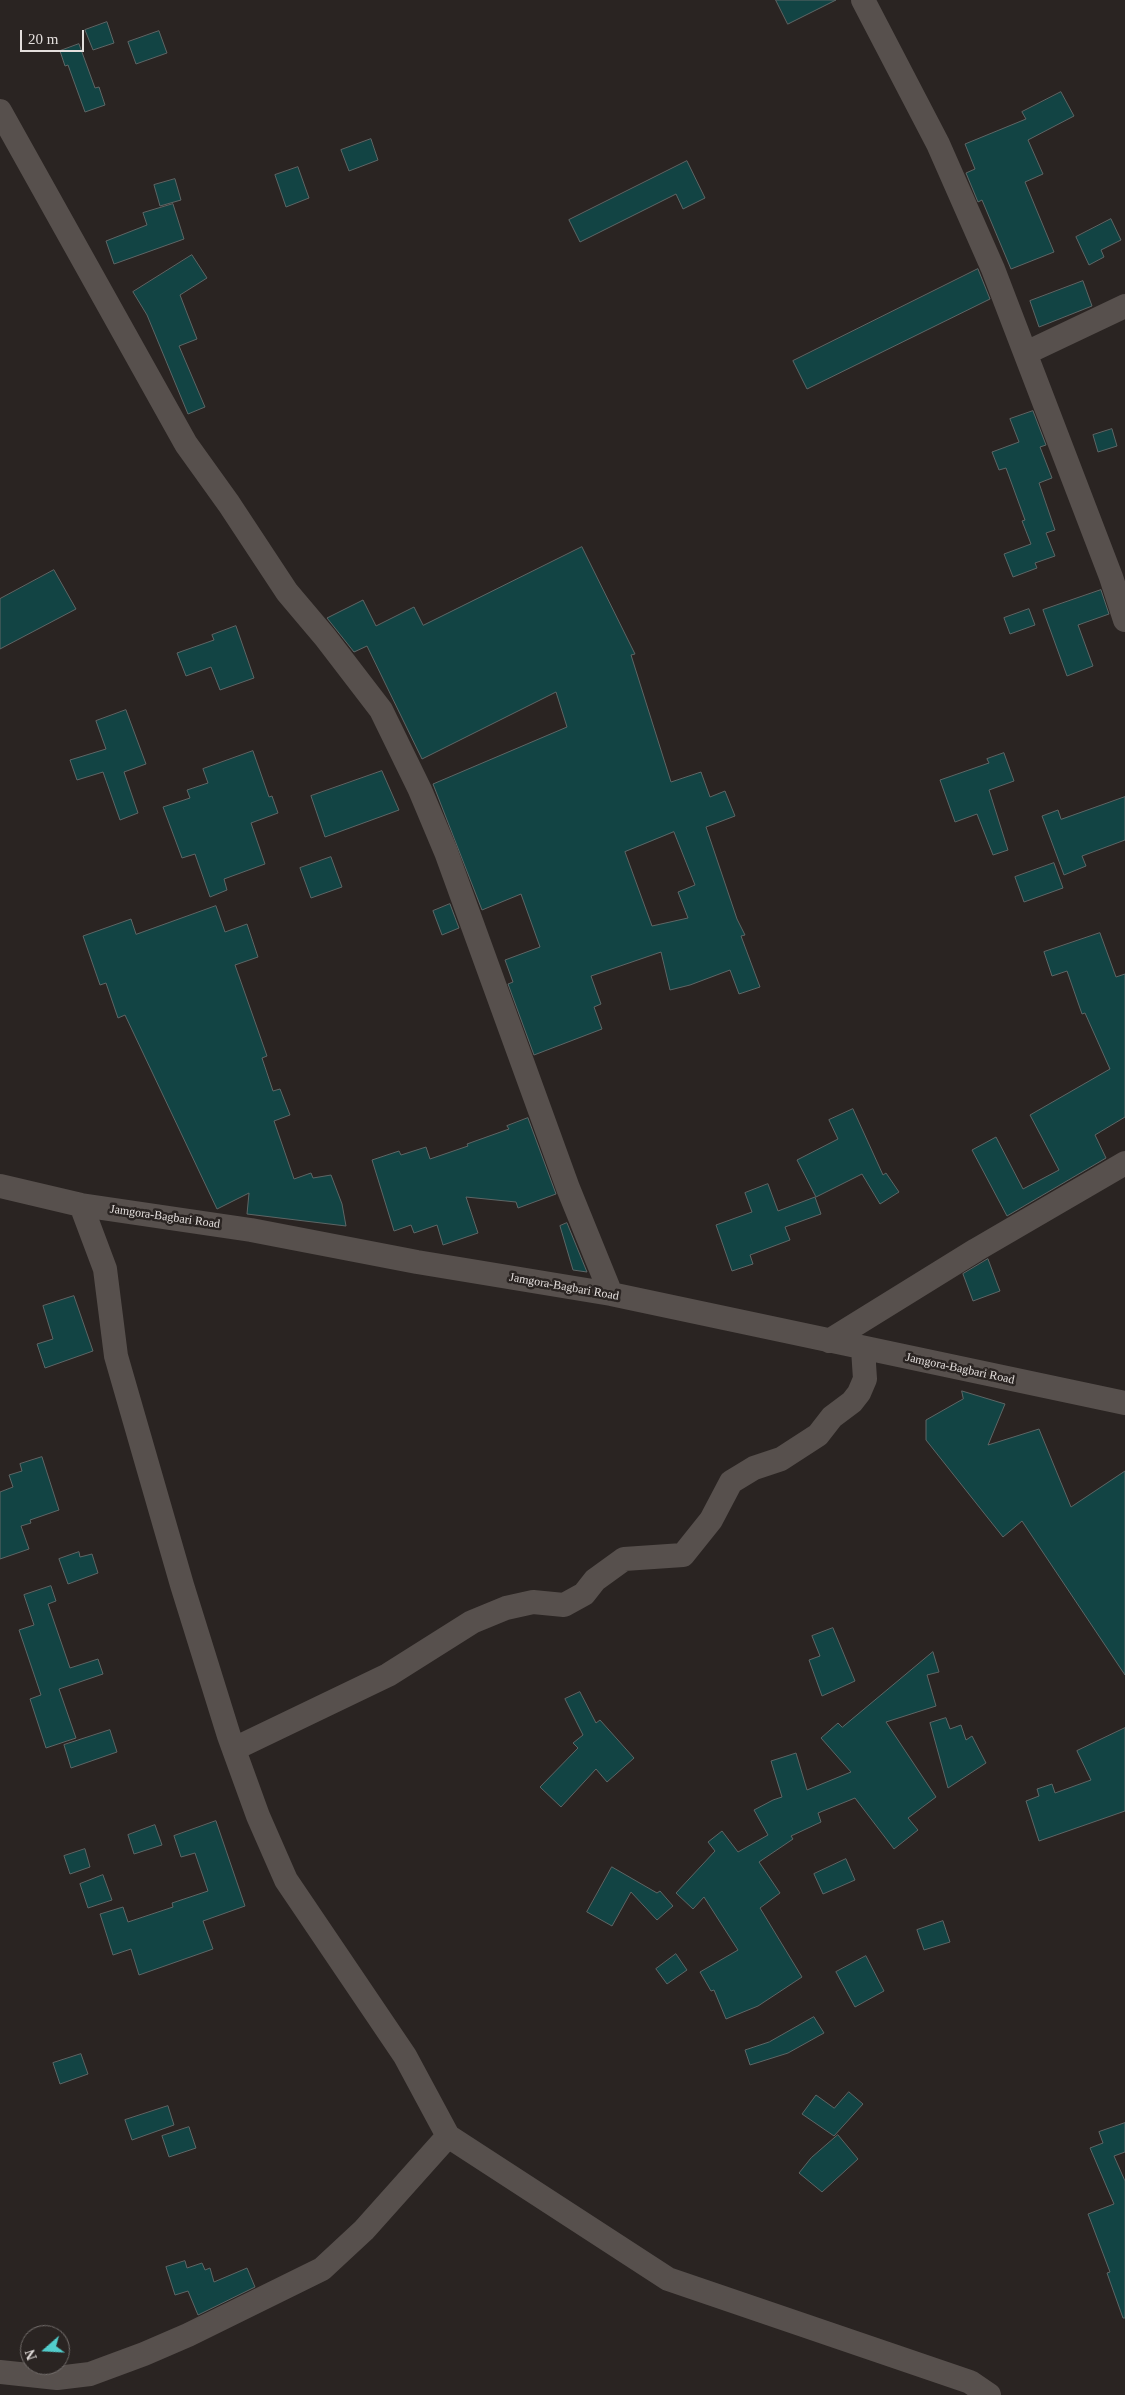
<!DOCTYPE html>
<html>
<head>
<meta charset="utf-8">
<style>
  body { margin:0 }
  #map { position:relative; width:1125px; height:2395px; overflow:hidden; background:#2a2422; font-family:Georgia,serif }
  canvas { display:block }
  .north { position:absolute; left:20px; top:2325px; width:50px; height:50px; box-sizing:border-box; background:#2a2422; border:1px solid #746f6d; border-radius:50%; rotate:251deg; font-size:14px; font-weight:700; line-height:20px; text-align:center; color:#e4dfdd }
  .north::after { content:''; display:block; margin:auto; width:18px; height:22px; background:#52cdcc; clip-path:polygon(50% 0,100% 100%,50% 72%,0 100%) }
  .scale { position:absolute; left:20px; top:30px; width:64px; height:22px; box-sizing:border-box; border:2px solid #e4dfdd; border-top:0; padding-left:6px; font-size:15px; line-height:18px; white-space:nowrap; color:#e4dfdd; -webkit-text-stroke:4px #2a2422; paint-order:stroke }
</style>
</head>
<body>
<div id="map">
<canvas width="1125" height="2395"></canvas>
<div class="north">N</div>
<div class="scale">20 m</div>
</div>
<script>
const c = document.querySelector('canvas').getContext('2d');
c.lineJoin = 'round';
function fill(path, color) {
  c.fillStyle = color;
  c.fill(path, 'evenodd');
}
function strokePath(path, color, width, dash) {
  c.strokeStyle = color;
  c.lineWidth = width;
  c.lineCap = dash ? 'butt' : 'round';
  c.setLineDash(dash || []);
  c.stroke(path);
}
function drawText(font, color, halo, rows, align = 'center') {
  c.font = font + ' Georgia,serif';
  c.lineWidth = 5;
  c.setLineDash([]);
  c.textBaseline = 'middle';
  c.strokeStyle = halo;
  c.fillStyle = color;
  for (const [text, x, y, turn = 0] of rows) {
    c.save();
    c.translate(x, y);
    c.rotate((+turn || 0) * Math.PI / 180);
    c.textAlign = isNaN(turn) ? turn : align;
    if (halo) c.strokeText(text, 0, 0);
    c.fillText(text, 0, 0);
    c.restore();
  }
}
const building = new Path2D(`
  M776 0H836L788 24Z
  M107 22 114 43 93 50 85 30Z
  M159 31 167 53 136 64 128 42Z
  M79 44 95 88 99 87 105 105 85 112 68 65 65 66 60 51Z
  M1061 92 1074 116 1028 140 1043 174 1025 182 1054 252 1011 269 982 200 978 202 966 173 975 169 965 144 1026 119 1022 112Z
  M371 139 378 160 349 171 341 150Z
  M687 161 705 198 683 209 676 194 580 242 569 220Z
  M298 167 309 198 286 207 275 175Z
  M175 179 181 200 160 206 154 185Z
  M173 204 184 239 114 264 106 241 147 225 143 213Z
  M1111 219 1121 240 1101 250 1104 257 1089 265 1076 237Z
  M192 255 207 278 180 295 197 339 179 346 205 407 188 414 147 315 133 292Z
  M978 269 990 299 807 389 793 361Z
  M1083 281 1092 306 1039 327 1030 301Z
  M1033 411 1046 445 1040 447 1052 478 1039 483 1055 530 1046 533 1055 556 1035 563 1037 568 1013 577 1004 554 1031 544 1022 521 1025 520 1006 468 999 470 992 452 1019 442 1010 419Z
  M1112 429 1117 446 1098 452 1093 435Z
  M582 547 635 654 631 655 671 782 701 772 710 797 725 791 735 816 706 827 737 919 745 935 741 936 760 987 739 994 730 970 690 985 670 990 661 952 591 976 601 1004 594 1007 602 1029 534 1055 508 984 513 982 505 960 540 947 521 894 482 910 433 784 567 727 556 692 422 759 367 646 354 652 327 618 363 600 376 626 414 607 423 625ZM674 832 695 885 678 892 688 918 652 926 625 852Z
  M54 570 76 609 0 649V599Z
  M1101 590 1109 614 1078 625 1093 666 1067 676 1043 610Z
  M1029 609 1035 625 1010 634 1004 618Z
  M236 626 254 678 220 690 211 667 186 676 177 653 214 640 212 635Z
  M126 710 146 764 124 772 138 813 120 820 103 772 77 780 70 760 106 749 96 721Z
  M253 751 269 797 272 796 278 813 251 823 265 864 224 879 227 890 210 897 195 854 182 858 163 807 190 798 187 790 208 783 203 769Z
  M1004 753 1014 781 989 790 1008 850 993 855 977 814 955 822 940 780 989 763 987 759Z
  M382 771 399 810 325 837 311 796Z
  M1125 797V840L1082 856 1086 866 1064 875 1042 816 1058 810 1061 819Z
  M331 857 342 887 311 898 300 868Z
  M1054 863 1063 888 1024 902 1015 877Z
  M450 904 459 928 442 935 433 911Z
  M216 906 225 932 247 924 258 957 235 965 267 1056 262 1058 273 1091 280 1089 290 1115 274 1121 294 1179 311 1173 313 1178 331 1175 342 1204 346 1226 247 1214 249 1193 217 1209 125 1015 118 1018 106 983 100 985 83 936 131 919 136 934Z
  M1100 933 1116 977 1125 974V1117L1095 1135 1106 1158 1007 1216 972 1150 996 1137 1023 1189 1059 1170 1030 1115 1110 1069 1085 1013 1082 1014 1067 971 1052 976 1044 952Z
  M853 1109 883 1175 886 1173 899 1192 880 1204 862 1174 816 1197 797 1160 838 1139 829 1120Z
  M528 1118 556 1194 518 1208 516 1202 466 1197 478 1233 443 1245 437 1225 414 1233 411 1225 394 1231 372 1160 399 1151 401 1155 426 1147 430 1159 468 1146 467 1144 509 1129 507 1126Z
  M768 1184 778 1211 815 1197 821 1214 785 1227 790 1240 750 1255 753 1264 732 1271 716 1225 752 1212 745 1193Z
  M567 1223 587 1272 573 1270 560 1226Z
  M988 1259 1000 1291 973 1301 963 1274Z
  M74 1296 93 1351 45 1368 37 1344 53 1339 43 1306Z
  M962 1391 1005 1404 988 1445 1039 1429 1071 1507 1125 1471V1675L1022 1521 1003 1537 926 1440V1420L963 1399Z
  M42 1457 59 1510 30 1520 31 1523 21 1526 29 1549 0 1559V1492L13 1487 9 1475 22 1471 20 1464Z
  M79 1552 80 1557 92 1554 98 1573 68 1584 59 1559Z
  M51 1586 56 1601 48 1604 70 1668 98 1659 103 1674 59 1689 76 1738 46 1748 30 1699 41 1695 19 1630 34 1625 24 1595Z
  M833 1628 855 1681 822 1696 809 1660 820 1656 812 1636Z
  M933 1652 939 1672 927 1675 936 1706 886 1722 936 1797 908 1818 918 1830 894 1849 855 1798 818 1813 821 1822 791 1836 793 1839 759 1862 780 1893 760 1908 802 1977 758 2006 726 2019 714 1990 711 1991 700 1972 738 1950 704 1897 693 1909 676 1893 715 1851 708 1842 722 1831 738 1852 768 1835 754 1810 773 1800 782 1797 771 1761 796 1753 807 1790 851 1772 821 1738 838 1723 842 1727Z
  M580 1692 596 1723 600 1720 634 1758 607 1782 596 1769 561 1807 540 1787 578 1748 573 1743 583 1735 565 1699Z
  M946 1718 950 1729 961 1725 966 1740 972 1736 986 1763 948 1788 930 1723Z
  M1125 1728V1811L1039 1841 1026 1801 1039 1796 1037 1789 1052 1784 1055 1793 1091 1780 1077 1751Z
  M110 1730 117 1752 71 1768 64 1745Z
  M216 1821 245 1906 203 1921 213 1949 139 1975 131 1949 113 1955 100 1914 123 1907 128 1922 173 1907 172 1903 208 1891 195 1853 181 1857 174 1836Z
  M155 1825 162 1845 134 1854 128 1835Z
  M85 1849 90 1867 70 1874 64 1856Z
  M846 1859 855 1880 823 1894 814 1874Z
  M612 1867 657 1893 660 1891 673 1906 657 1920 631 1892 612 1926 587 1912Z
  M103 1875 112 1900 88 1908 80 1884Z
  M943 1921 950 1942 924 1950 917 1930Z
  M676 1954 687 1970 667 1984 656 1969Z
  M866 1956 884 1991 855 2007 836 1972Z
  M814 2017 824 2033 788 2053 750 2065 745 2050 769 2042Z
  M81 2054 88 2074 60 2084 53 2063Z
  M849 2092 863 2104 834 2136 802 2114 816 2095 834 2108Z
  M168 2106 174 2125 132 2140 125 2120Z
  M1125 2123V2152L1114 2156 1125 2181V2318H1123L1107 2273 1110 2272 1088 2214 1114 2204 1090 2148 1103 2143 1099 2132Z
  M189 2127 196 2148 169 2157 162 2136Z
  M838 2135 858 2159 822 2192 799 2173 811 2158Z
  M185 2261 187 2268 202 2263 205 2270 210 2268 214 2282 247 2268 255 2287 198 2315 188 2291 175 2295 166 2267Z`);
fill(building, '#124444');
strokePath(building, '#5e6666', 1);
strokePath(new Path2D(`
  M863 0 938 144 993 269 1111 577 1125 620
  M0 111 186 444 229 504 287 592 325 637 381 710 420 790 446 852 568 1188 611 1294
  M1026 353 1125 306
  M0 1186 81 1205 251 1230 417 1262 611 1294 1125 1403
  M81 1205 105 1269 116 1356 182 1585 229 1736 258 1816 286 1880 405 2056 448 2136 668 2279 970 2382 989 2395
  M829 1341 976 1250 1125 1163
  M234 1749 388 1675 472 1622 506 1608 533 1602 564 1605 584 1594 595 1580 624 1559 683 1555 711 1520 731 1482 754 1468 781 1459 818 1435 832 1417 852 1402 859 1393 865 1379 863 1349
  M0 2372 57 2378 90 2374 144 2354 188 2335 322 2269 364 2230 448 2136`), '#57504d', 24);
drawText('12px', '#e4dfdd', '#2a2422', [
  ["Jamgora-Bagbari Road",165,1217,8],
  ["Jamgora-Bagbari Road",564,1287,10],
  ["Jamgora-Bagbari Road",960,1369,12]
]);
</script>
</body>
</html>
